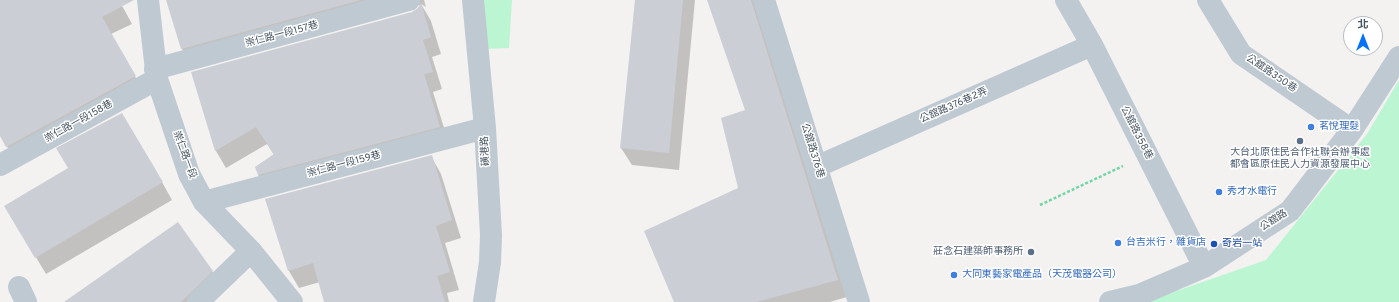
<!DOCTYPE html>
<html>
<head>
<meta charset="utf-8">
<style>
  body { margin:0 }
  #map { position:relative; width:1399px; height:302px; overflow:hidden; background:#f4f1f1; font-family:Overpass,"Noto Sans TC",sans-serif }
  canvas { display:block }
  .north { position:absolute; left:1343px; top:16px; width:40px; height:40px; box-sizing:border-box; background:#fff; border:1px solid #b5bbc0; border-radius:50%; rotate:0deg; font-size:11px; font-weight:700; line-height:16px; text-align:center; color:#475562 }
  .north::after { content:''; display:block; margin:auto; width:14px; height:18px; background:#0572fb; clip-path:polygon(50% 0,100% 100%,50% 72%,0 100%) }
</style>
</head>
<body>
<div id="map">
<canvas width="1399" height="302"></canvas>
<div class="north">北</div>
</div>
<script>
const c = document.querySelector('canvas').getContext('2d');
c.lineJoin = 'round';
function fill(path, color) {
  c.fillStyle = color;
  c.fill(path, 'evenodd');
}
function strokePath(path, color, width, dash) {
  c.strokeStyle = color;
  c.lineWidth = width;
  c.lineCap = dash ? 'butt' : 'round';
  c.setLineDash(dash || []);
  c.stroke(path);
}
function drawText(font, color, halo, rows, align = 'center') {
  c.font = font + ' Overpass,"Noto Sans TC",sans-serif';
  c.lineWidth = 3;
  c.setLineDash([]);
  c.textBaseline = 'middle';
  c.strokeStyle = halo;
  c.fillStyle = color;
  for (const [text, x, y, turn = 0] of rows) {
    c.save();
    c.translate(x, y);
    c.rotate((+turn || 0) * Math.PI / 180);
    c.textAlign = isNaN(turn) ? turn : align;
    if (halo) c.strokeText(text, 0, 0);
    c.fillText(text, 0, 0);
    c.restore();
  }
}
fill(new Path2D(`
  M484 0H512L509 48 486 49Z
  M1399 80V302H1145L1266 260 1367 134Z`), '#bcf5d2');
fill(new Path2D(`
  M3 0H119L132 24 111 34 145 94 17 164 0 134V2Z
  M176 0H424L426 7 421 4 431 21 441 54 432 57 442 89 433 92 449 144 269 192 258 175 274 155 267 144 226 168 216 151 192 73 413 13 419 9 421 5H416L192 66 182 49Z
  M636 0H695L679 170 632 165 621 148Z
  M708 0H755L847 297 830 302H675L739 189 746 111Z
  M431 156 441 174 461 238 445 243 459 290 447 293 449 302H325L320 282 299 288 289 271 266 200Z
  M162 182 172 200 46 274 6 207Z
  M212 271 222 289 208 302H66Z`), '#0003');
fill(new Path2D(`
  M0 0H134L102 17 136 76 6 147 0 136Z
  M166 0H361L181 49Z
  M635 0H683L669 153 620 148Z
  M707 0H751L838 280 756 302H674L644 231 738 188 721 118 745 110Z
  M421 3 431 37 423 40 433 72 424 74 440 127 258 175 255 167 274 154 256 127 215 151 191 72 412 12 418 8Z
  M122 113 163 182 35 258 4 206 68 168 56 148Z
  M432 155 452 220 436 226 450 272 437 276 445 302H324L313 263 288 271 265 199Z
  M178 222 213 271 181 302H64Z`), '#cbced4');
strokePath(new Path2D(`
  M1040 205 1123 166`), '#70d7a3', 2.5, [3, 2]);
strokePath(new Path2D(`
  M148 0 157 79 189 174 204 202 251 251 292 302
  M473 0 485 128 491 235 490 262 484 302
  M764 0 859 302
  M1066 0 1092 45 1204 267
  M1208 0 1241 54 1352 130
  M155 69 409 0
  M0 165 157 79
  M816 167 1092 45
  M204 202 485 128
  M19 287 26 302
  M198 302 251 251
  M1110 302 1139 295 1204 267 1290 211 1352 130 1399 57`), '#bec9d2', 22);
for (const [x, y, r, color] of [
  [1311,127,4,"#3f7fe0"],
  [1300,141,4,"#5c6f8a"],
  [1219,192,4,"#3f7fe0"],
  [1118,243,4,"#3f7fe0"],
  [1214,244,4,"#1a4fb4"],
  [1031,252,4,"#5c6f8a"],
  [954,275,4,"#3f7fe0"]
]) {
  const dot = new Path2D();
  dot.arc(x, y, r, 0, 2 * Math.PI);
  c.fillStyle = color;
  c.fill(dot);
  strokePath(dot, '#fff', 1.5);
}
drawText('10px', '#475562', '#fff', [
  ["崇仁路一段157巷",282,35,-15],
  ["公舘路350巷",1271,74,34],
  ["公舘路376巷2弄",954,106,-24],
  ["崇仁路一段158巷",79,122,-29],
  ["公舘路358巷",1136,133,63],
  ["磺港路",486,151,-93],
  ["公舘路376巷",812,151,73],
  ["崇仁路一段",184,155,70],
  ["崇仁路一段159巷",344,165,-15],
  ["公舘路",1274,221,-33]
]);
drawText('10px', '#366cbe', '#fff', [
  ["茗悅理髮",1319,127],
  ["秀才水電行",1227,192],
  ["台吉米行，雜貨店",1126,243],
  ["大同東藝家電產品（天茂電器公司）",962,275]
], 'left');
drawText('10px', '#4e5e75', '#fff', [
  ["大台北原住民合作社聯合辦事處",1300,153],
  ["都會區原住民人力資源發展中心",1300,165],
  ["莊念石建築師事務所",1023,252,"right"]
]);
drawText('10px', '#164399', '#fff', [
  ["奇岩一站",1222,244]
], 'left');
</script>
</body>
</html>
